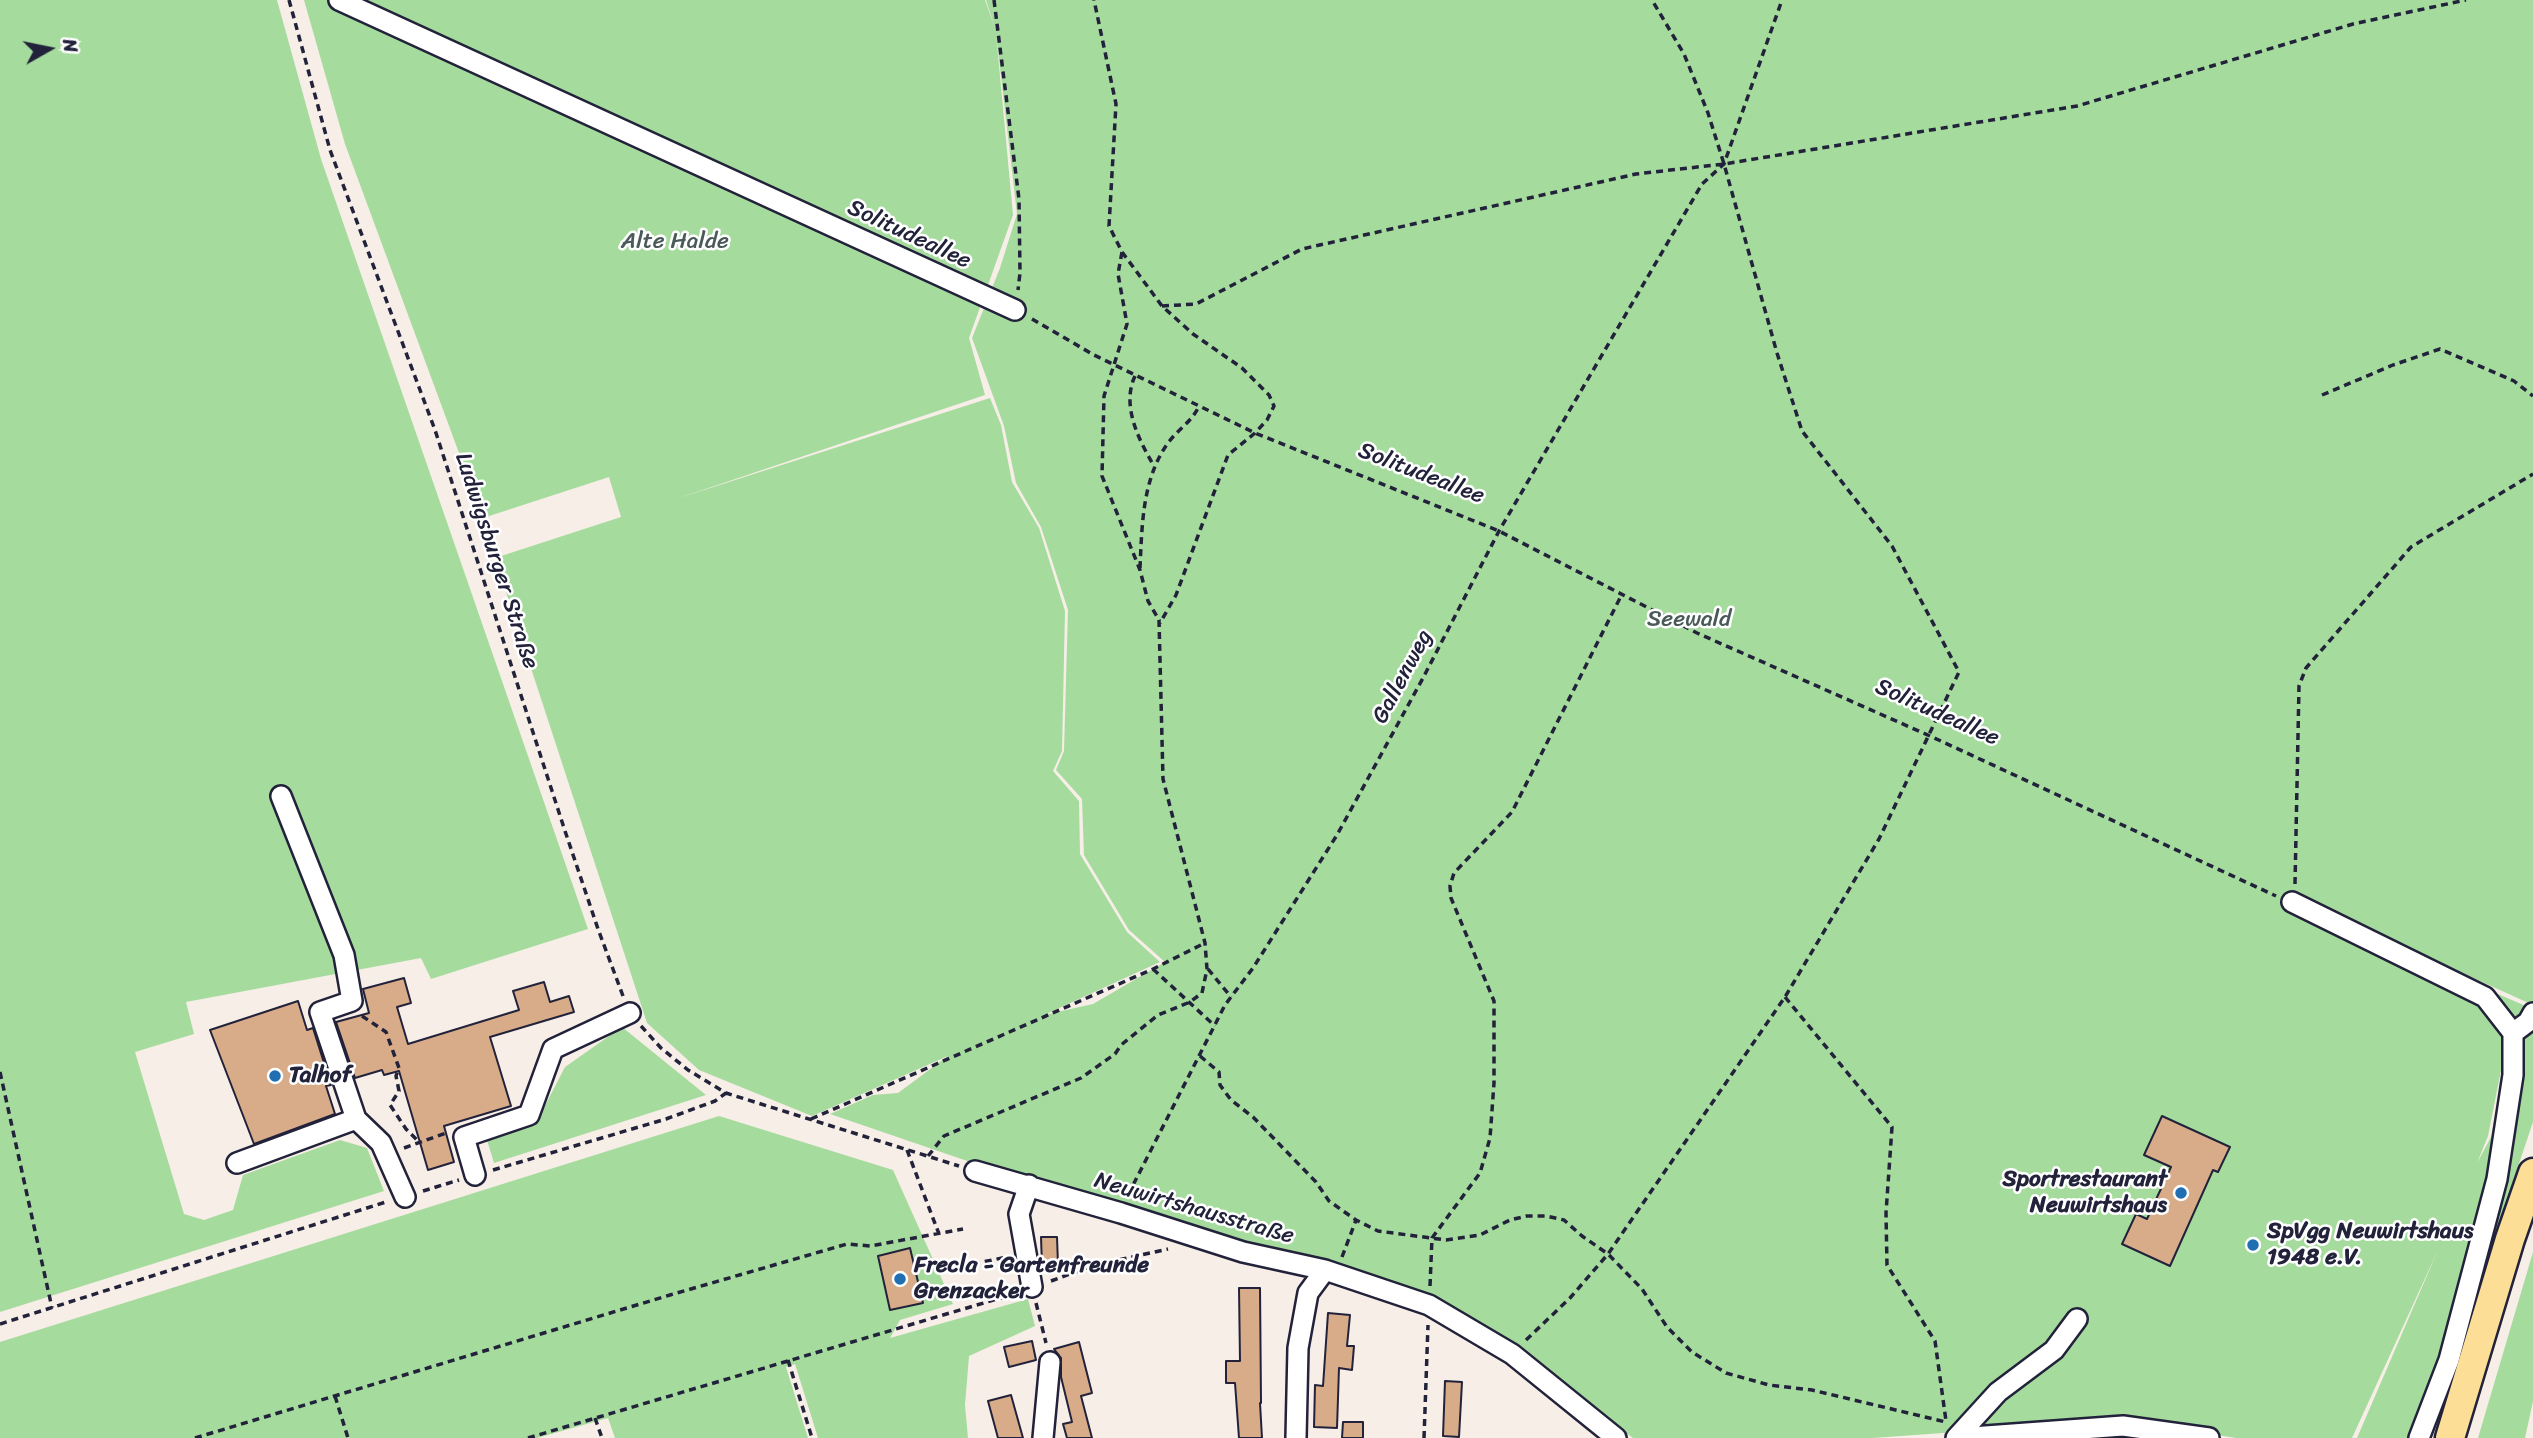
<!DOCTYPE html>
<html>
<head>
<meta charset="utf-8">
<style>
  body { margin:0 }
  #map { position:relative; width:2533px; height:1438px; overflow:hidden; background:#f7eee7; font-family:Sriracha,sans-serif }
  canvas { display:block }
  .north { position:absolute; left:14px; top:14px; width:70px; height:70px; -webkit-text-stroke:5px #fff; paint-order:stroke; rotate:81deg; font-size:19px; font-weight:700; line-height:28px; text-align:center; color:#22223b }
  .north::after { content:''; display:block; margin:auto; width:24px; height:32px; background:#22223b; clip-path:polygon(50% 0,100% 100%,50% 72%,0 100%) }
</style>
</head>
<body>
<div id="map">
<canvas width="2533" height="1438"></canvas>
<div class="north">N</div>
</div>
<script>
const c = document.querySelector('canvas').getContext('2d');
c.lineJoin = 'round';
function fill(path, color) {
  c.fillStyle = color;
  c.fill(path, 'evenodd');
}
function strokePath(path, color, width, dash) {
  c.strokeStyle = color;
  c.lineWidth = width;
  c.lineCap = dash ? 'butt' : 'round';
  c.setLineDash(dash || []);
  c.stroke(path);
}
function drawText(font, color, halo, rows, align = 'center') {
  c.font = font + ' Sriracha,sans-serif';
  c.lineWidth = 5;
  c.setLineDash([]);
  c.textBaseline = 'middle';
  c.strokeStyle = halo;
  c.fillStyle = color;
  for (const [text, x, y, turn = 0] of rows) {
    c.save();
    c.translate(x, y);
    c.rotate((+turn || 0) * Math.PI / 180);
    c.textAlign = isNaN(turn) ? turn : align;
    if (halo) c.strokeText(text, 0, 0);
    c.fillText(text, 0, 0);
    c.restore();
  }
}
fill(new Path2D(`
  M0 0H277L321 159 588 929 431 979 421 958 186 1002 194 1034 135 1052 184 1214 204 1220 233 1210 243 1175 340 1140 367 1148 384 1191 0 1312Z
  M304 0H985L995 28 986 0H2533V1005L2299 899 2481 1001 2501 1031 2505 1050 2488 1136 2477 1163 2491 1137 2508 1051 2493 992 2533 1009V1122L2427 1438H2357L2438 1250 2352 1438H2236L2124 1420 1873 1438H1633L1513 1347 1244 1246 976 1164 830 1114 873 1095 898 1093 948 1056 812 1116 699 1070 647 1023 495 558 621 517 609 477 483 518 345 144ZM996 33 1017 214 1000 268 972 338 1004 426 1016 483 1041 527 1068 610 1064 751 1056 770 1082 799 1084 855 1129 930 1165 962 1093 1004 1044 1015 1160 962 1127 932 1080 854 1079 801 1053 771 1062 751 1065 611 1039 528 1012 482 1001 425 990 398 676 499 985 395 969 338 1013 215Z
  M622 1027 706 1095 494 1163 487 1140 535 1125 565 1067Z
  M719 1116 893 1170 953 1304 900 1320 890 1338 1028 1299 1035 1326 969 1356 965 1405 968 1438H818L795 1364 786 1367 808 1438H615L608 1418 537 1438H0V1342Z
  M2533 1252V1401L2525 1438H2478Z`), '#a6db9e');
const building = new Path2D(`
  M404 978 411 1003 397 1007 408 1044 519 1010 513 991 544 982 550 1002 569 996 574 1012 490 1037 511 1106 444 1126 454 1162 428 1170 399 1071 384 1075 382 1070 355 1078 336 1022 369 1013 363 989Z
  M298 1001 307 1030 313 1028 331 1085 326 1086 335 1114 254 1144 210 1030Z
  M2162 1116 2230 1147 2218 1172 2213 1170 2170 1266 2122 1244 2136 1214 2147 1219 2171 1167 2144 1155Z
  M1041 1237H1057L1058 1265 1042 1266Z
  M910 1248 923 1303 890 1310 878 1256Z
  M1239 1288H1260L1261 1403H1260L1262 1438H1239L1235 1383H1226V1361H1240Z
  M1328 1313 1350 1315 1347 1346H1354L1352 1370 1339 1368 1337 1428 1314 1427 1315 1385 1323 1386Z
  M1032 1341 1036 1360 1009 1367 1004 1347Z
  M1079 1342 1092 1393 1081 1396 1092 1438H1067L1063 1424 1072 1422 1061 1377V1358L1054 1349Z
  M1445 1381 1462 1382 1459 1437 1443 1436Z
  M1011 1395 1023 1438H998L988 1401Z
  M1343 1422H1363V1438H1342Z`);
fill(building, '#d8ac89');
strokePath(building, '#22223b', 2);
const minor = new Path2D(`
  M339 0 1015 310
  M281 796 344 955 352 1001 320 1012 356 1119
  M2292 902 2485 997 2513 1033V1075L2497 1179 2449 1360 2419 1438
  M2513 1033 2528 1022 2533 1013
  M237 1163 356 1119 381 1143 405 1197
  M975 1171 1121 1213 1243 1252 1325 1270 1429 1305 1512 1354 1616 1438
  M475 1175 464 1137 529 1115 553 1049 630 1013
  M1029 1185 1019 1214 1032 1287
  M1043 1438 1050 1362
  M1296 1438 1298 1348 1308 1293 1325 1270
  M1956 1438 1998 1392 2054 1350 2077 1319
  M1958 1438 2123 1426 2209 1438`);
const highway = new Path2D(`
  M2450 1438 2510 1239 2533 1173`);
strokePath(minor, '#22223b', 24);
strokePath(highway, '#22223b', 33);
strokePath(new Path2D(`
  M289 0 330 150 435 430 565 831 598 929 623 996
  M994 0 1019 199 1020 273 1018 290
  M1122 252 1162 306 1193 334 1242 368 1269 395 1274 406 1267 420 1255 433 1228 455 1176 595 1160 623
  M1162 306 1196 304 1302 249 1636 174 1724 164 2077 106 2353 24 2466 0
  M1032 319 1094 355 1255 433 1499 531 1697 633 1930 736 2276 896
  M1135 376C1121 406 1139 440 1154 466
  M2322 395 2393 365 2440 349 2514 381 2533 396
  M1140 568C1142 526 1142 479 1168 443 1178 429 1192 422 1199 406
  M2295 884 2299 686 2306 668 2411 547 2533 474
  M1153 969 1215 1026
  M1208 969 1231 997
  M1785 997 1892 1127 1886 1213 1887 1265 1935 1341 1946 1421
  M362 1016 386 1032 399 1068 396 1076 399 1091 390 1105 406 1129 419 1142
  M641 1026 661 1048 688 1070 726 1093 959 1166
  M1200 1056 1219 1072 1220 1085 1231 1100 1253 1117 1316 1182 1329 1201 1356 1220 1378 1231 1446 1240 1480 1235 1510 1220 1527 1216H1546L1564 1220 1582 1236 1608 1254 1642 1289 1667 1327 1692 1352 1726 1373 1769 1385 1812 1390 1946 1422
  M0 1072 52 1308
  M811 1119 1153 969 1205 943
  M404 1148 446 1133
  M907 1150 939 1234
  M928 1156 944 1136 1081 1078 1115 1054 1121 1045 1158 1015 1190 1002 1202 993 1207 969 1205 943 1163 779 1159 620 1148 601 1140 570 1102 476 1104 396 1127 324 1118 274 1122 252 1109 226 1116 104 1094 0
  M493 1170 666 1119 715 1101 726 1093
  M423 1191 459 1180
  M1128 1195 1225 1005 1253 968 1337 835 1423 678 1499 531 1702 184 1724 164 1782 0
  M1342 1257 1356 1220
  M973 1264 1007 1257
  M1051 1281 1092 1266 1168 1249
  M1430 1286 1432 1238 1480 1173 1490 1138 1494 1083V1001L1451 898 1450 886 1454 873 1512 812 1621 596
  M1036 1303 1046 1343
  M0 1324 389 1201
  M1526 1340 1570 1298 1608 1254 1785 997 1879 839 1959 672 1892 546 1802 431 1777 353 1724 164 1708 113 1684 54 1652 0
  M788 1360 812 1438
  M335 1396 348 1438
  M595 1418 602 1438
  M195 1438 670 1295 847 1244 870 1246 963 1229
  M528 1438 1014 1294
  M1424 1438 1428 1325`), '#22223b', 3.5, [7, 5]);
strokePath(minor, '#fff', 19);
strokePath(highway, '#fdde96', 28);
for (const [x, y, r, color] of [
  [275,1076,7,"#1f6fb2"],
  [2181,1193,7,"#1f6fb2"],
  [2253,1245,7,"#1f6fb2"],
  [900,1279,7,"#1f6fb2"]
]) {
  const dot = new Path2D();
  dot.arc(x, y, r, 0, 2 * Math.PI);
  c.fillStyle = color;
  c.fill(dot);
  strokePath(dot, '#fff', 2.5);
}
drawText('23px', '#22223b', '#fff', [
  ["Solitudeallee",909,235,25],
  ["Solitudeallee",1421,474,21],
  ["Ludwigsburger Straße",496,561,72],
  ["Gallenweg",1403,677,-62],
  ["Solitudeallee",1937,713,24],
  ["Neuwirtshausstraße",1194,1209,16]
]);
drawText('23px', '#4a5a59', '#fff', [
  ["Alte Halde",675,242],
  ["Seewald",1689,620]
]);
drawText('bold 23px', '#22223b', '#fff', [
  ["Talhof",289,1076],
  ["Sportrestaurant",2167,1180,"right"],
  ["Neuwirtshaus",2167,1206,"right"],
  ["SpVgg Neuwirtshaus",2267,1232],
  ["1948 e.V.",2267,1258],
  ["Frecla - Gartenfreunde",914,1266],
  ["Grenzacker",914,1292]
], 'left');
</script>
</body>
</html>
